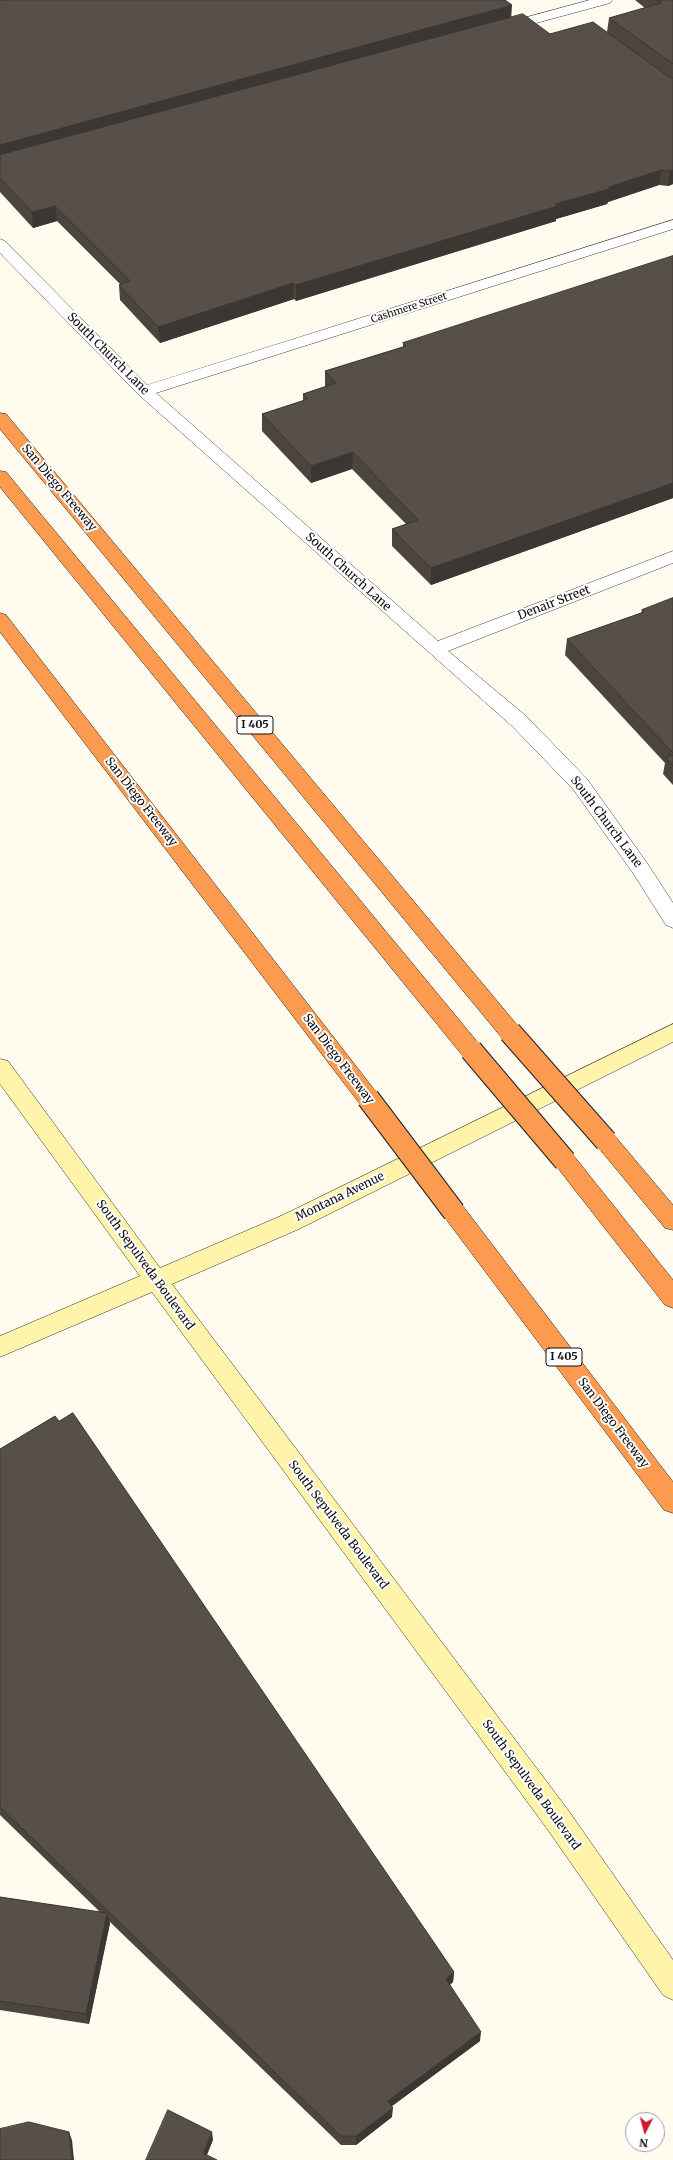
<!DOCTYPE html>
<html>
<head>
<meta charset="utf-8">
<style>
  body { margin:0 }
  #map { position:relative; width:673px; height:2160px; overflow:hidden; background:#fffbef; font-family:Merriweather,serif }
  canvas { display:block }
  .north { position:absolute; left:625px; top:2112px; width:40px; height:40px; box-sizing:border-box; background:#fff; border:1px solid #9f9f9f; border-radius:50%; rotate:186deg; font-size:11px; font-weight:700; line-height:16px; text-align:center; color:#0e0e0e }
  .north::after { content:''; display:block; margin:auto; width:14px; height:18px; background:#c61d29; clip-path:polygon(50% 0,100% 100%,50% 72%,0 100%) }
</style>
</head>
<body>
<div id="map">
<canvas width="673" height="2160"></canvas>
<div class="north">N</div>
</div>
<script>
const c = document.querySelector('canvas').getContext('2d');
c.lineJoin = 'round';
function strokePath(path, color, width, dash) {
  c.strokeStyle = color;
  c.lineWidth = width;
  c.lineCap = dash ? 'butt' : 'round';
  c.setLineDash(dash || []);
  c.stroke(path);
}
function fill(path, color) {
  c.fillStyle = color;
  c.fill(path, 'evenodd');
}
function drawText(font, color, halo, rows, align = 'center') {
  c.font = font + ' Merriweather,serif';
  c.lineWidth = 4;
  c.setLineDash([]);
  c.textBaseline = 'middle';
  c.strokeStyle = halo;
  c.fillStyle = color;
  for (const [text, x, y, turn = 0] of rows) {
    c.save();
    c.translate(x, y);
    c.rotate((+turn || 0) * Math.PI / 180);
    c.textAlign = isNaN(turn) ? turn : align;
    if (halo) c.strokeText(text, 0, 0);
    c.fillText(text, 0, 0);
    c.restore();
  }
}
const street = new Path2D(`
  M590 0H612L610 3 503 32 496 28 498 25Z
  M673 220V229L156 393 438 641 673 551V563L448 651 526 716 587 779 647 863 673 903V928L666 925 633 873 573 789 512 726 138 394 0 253V239L5 241 147 385Z`);
const secondary = new Path2D(`
  M673 1024V1042L299 1229 172 1284 568 1810 673 1960V2000L663 1995 548 1830 152 1292 0 1357V1336L140 1276 0 1084V1059L8 1061 160 1268 283 1215Z`);
const highway = new Path2D(`
  M0 413 6 414 518 1026 521 1032 518 1038 510 1040 502 1038 0 429Z
  M0 471 6 472 479 1044 482 1050 479 1056 471 1058 463 1056 0 487Z
  M0 613 6 615 376 1092 379 1098 376 1104 368 1107 360 1104 0 632Z
  M606 1132 614 1135 673 1205V1230L665 1228 598 1147 595 1141 598 1135Z
  M565 1152 573 1155 673 1280V1308L665 1305 557 1167 554 1161 557 1155Z
  M454 1203 462 1205 673 1482V1513L664 1510 446 1219 442 1212 446 1205Z`);
strokePath(street, '#414141', 1);
strokePath(secondary, '#303030', 1);
strokePath(highway, '#1f1f1f', 1);
fill(street, '#fff');
fill(secondary, '#fff4aa');
fill(highway, '#fc9b4f');
const highwayBridge = new Path2D(`
  M510 1032 606 1141
  M471 1050 565 1161
  M368 1098 454 1212`);
strokePath(highwayBridge, '#1f1f1f', 24, []);
strokePath(highwayBridge, '#fc9b4f', 22);
fill(new Path2D(`
  M0 0 511 17 550 34 607 32 609 18 645 8 635 0H673V184L668 186 659 185 608 202 607 204 556 219V221L296 301 294 299 160 343 120 300 119 285 120 284 57 221 33 228 0 192Z
  M673 256V498L431 585 392 546V529L406 524 352 469 311 483 262 431V414L303 401V394L325 387V371L403 347V343Z
  M673 598V785L663 774 665 763 565 655 567 639 641 613 642 610Z
  M0 1449 454 1972 453 1982 450 1985 480 2041 392 2106V2117L356 2145H341L109 1921 110 1923 89 2024 0 2010V1897L100 1912 0 1815Z`), '#4b443f');
fill(new Path2D(`
  M512 5 511 20 0 160V145Z
  M661 170 659 185 608 202 607 204 556 219V221L296 301V285L555 204Z
  M673 170V184L668 186 670 171Z
  M55 206 57 221 33 228 32 212Z
  M293 283 294 299 160 343 158 327Z
  M353 452 352 469 311 483V466Z
  M673 483V498L431 585V568Z
  M107 1913 110 1923 89 2024 86 2014Z
  M454 1972 453 1982 444 1989 446 1979Z
  M481 2032 480 2041 388 2109V2101Z
  M393 2108 392 2117 356 2145V2136Z
  M69 2132 72 2140 74 2160H72Z
  M212 2132 213 2140 205 2160 203 2153Z`), '#3d3733');
const building = new Path2D(`
  M0 0H505L512 5 0 145Z
  M657 0H673V64L609 18 661 3Z
  M523 14 550 34 593 22 669 77 673 78V170L670 171 661 170 609 187V189L555 204 557 206 296 285 293 283 158 327 119 285 130 281 55 206 32 212 0 178V155Z
  M673 256V483L431 568 392 529 418 520 353 452 311 466 262 414 308 399 303 394 336 383 325 371 406 346 403 343Z
  M673 598V753L567 639 644 612 642 610Z
  M673 755V766L666 758Z
  M73 1413 454 1972 446 1979 481 2032 388 2101 393 2108 356 2136H341L0 1807V1449L55 1416 59 1421Z
  M0 1897 107 1913 86 2014 0 2001Z
  M168 2110 212 2132 203 2153 217 2160H146Z
  M29 2122 69 2132 72 2160H0V2129Z`);
fill(building, '#574f49');
strokePath(building, '#3d3733', 1);
drawText('10px', '#0e0e0e', '#fff', [
  ["Cashmere Street",409,308,-18]
]);
for (const [x, y, w] of [
  [255,725,36],
  [564,1357,36]
]) {
  const box = new Path2D();
  box.roundRect(x - w / 2, y - 9, w, 18, 3);
  c.fillStyle = '#fff';
  c.fill(box);
  strokePath(box, '#0e0e0e', 1);
}
drawText('bold 11px', '#0e0e0e', null, [
  ["I 405",255,725],
  ["I 405",564,1357]
]);
drawText('12px', '#0e0e0e', '#fff', [
  ["South Church Lane",108,354,45],
  ["San Diego Freeway",59,488,50],
  ["South Church Lane",348,572,42],
  ["Denair Street",554,603,-21],
  ["San Diego Freeway",141,802,52],
  ["South Church Lane",606,822,53],
  ["San Diego Freeway",338,1059,53],
  ["Montana Avenue",340,1197,-26],
  ["South Sepulveda Boulevard",145,1265,54],
  ["San Diego Freeway",613,1423,53],
  ["South Sepulveda Boulevard",338,1525,53],
  ["South Sepulveda Boulevard",531,1785,54]
]);
</script>
</body>
</html>
